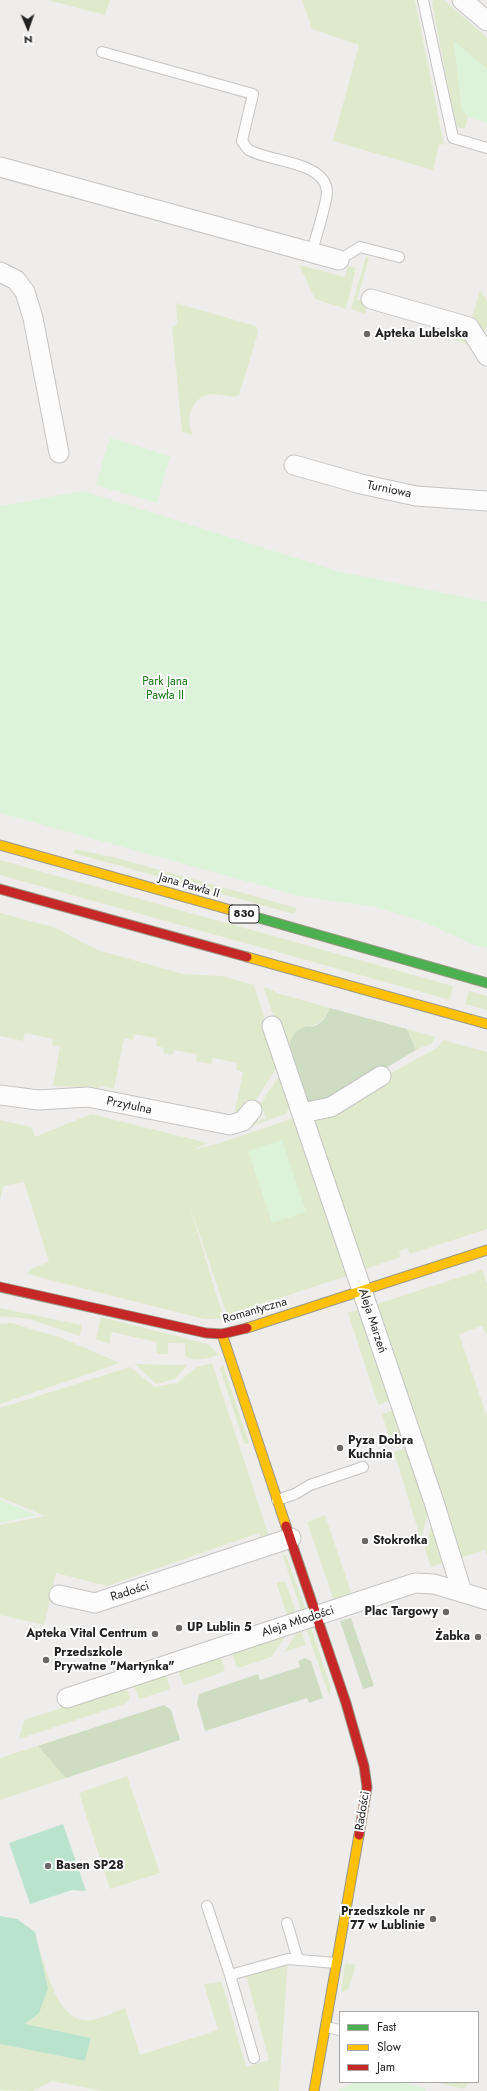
<!DOCTYPE html>
<html>
<head>
<meta charset="utf-8">
<style>
  body { margin:0 }
  #map { position:relative; width:487px; height:2091px; overflow:hidden; background:#efedeb; font-family:Jost,sans-serif }
  canvas { display:block }
  .legend { position:absolute; left:339px; top:2011px; width:140px; height:72px; box-sizing:border-box; background:#fff; border:1px solid #a7a7a7; margin:0; padding:5px 7px; list-style:none; font-size:12px; color:#222 }
  .legend li { display:flex; align-items:center; gap:8px; height:20px }
  .legend b { width:20px; border:1px solid #a7a7a7 }
  .north { position:absolute; left:8px; top:8px; width:40px; height:40px; -webkit-text-stroke:3px #fff; paint-order:stroke; rotate:178deg; font-size:11px; font-weight:700; line-height:16px; text-align:center; color:#222 }
  .north::after { content:''; display:block; margin:auto; width:14px; height:18px; background:#222; clip-path:polygon(50% 0,100% 100%,50% 72%,0 100%) }
</style>
</head>
<body>
<div id="map">
<canvas width="487" height="2091"></canvas>
<ul class="legend">
<li><b style="height:5px;background:#4caf50"></b>Fast</li>
<li><b style="height:5px;background:#ffc107"></b>Slow</li>
<li><b style="height:5px;background:#c62828"></b>Jam</li>
</ul>
<div class="north">N</div>
</div>
<script>
const c = document.querySelector('canvas').getContext('2d');
c.lineJoin = 'round';
function fill(path, color) {
  c.fillStyle = color;
  c.fill(path, 'evenodd');
}
function strokePath(path, color, width, dash) {
  c.strokeStyle = color;
  c.lineWidth = width;
  c.lineCap = dash ? 'butt' : 'round';
  c.setLineDash(dash || []);
  c.stroke(path);
}
function drawText(font, color, halo, rows, align = 'center') {
  c.font = font + ' Jost,sans-serif';
  c.lineWidth = 4;
  c.setLineDash([]);
  c.textBaseline = 'middle';
  c.strokeStyle = halo;
  c.fillStyle = color;
  for (const [text, x, y, turn = 0] of rows) {
    c.save();
    c.translate(x, y);
    c.rotate((+turn || 0) * Math.PI / 180);
    c.textAlign = isNaN(turn) ? turn : align;
    if (halo) c.strokeText(text, 0, 0);
    c.fillText(text, 0, 0);
    c.restore();
  }
}
fill(new Path2D(`
  M47 0H110L105 15Z
  M302 0H415L444 145 439 144 433 170 333 141 359 45 312 29Z
  M433 0H444L487 38V69L454 42 462 110 468 117 465 129 456 127 432 3Z
  M366 256 369 258 357 300 368 303 365 314 351 309Z
  M299 265 345 277 348 266 356 268 346 309 315 299Z
  M480 290 487 301V325L480 348 450 338 452 328 468 332Z
  M176 303 256 326 258 333 239 395C230 399 221 393 211 394 191 397 185 419 193 435L182 432 172 327 177 324Z
  M75 849 117 858 297 908 294 914 73 853Z
  M0 860 453 986 450 1000 0 875Z
  M0 913 54 927 97 950 183 974 222 976 254 985 279 1064 255 1101 245 1100 241 1116 234 1115 243 1072 236 1070 237 1063 213 1058 211 1064 196 1061 197 1054 174 1050 172 1055 163 1053 164 1048 156 1046 157 1038 134 1034 133 1040 124 1038 114 1089 100 1086 99 1088 53 1086 60 1046 52 1045 53 1039 25 1033 23 1041 0 1036Z
  M263 986 280 994 330 1008C323 1021 319 1025 304 1027L288 1057Z
  M469 991 487 996V1010L465 1004Z
  M407 1029 436 1037 432 1043 416 1050Z
  M443 1040 487 1052V1229L410 1254 407 1248 399 1251 401 1257 362 1270 312 1122 316 1115 438 1047Z
  M282 1072 293 1101 286 1114 252 1126V1123L266 1118 260 1104Z
  M91 1114 208 1143 193 1150 220 1143 297 1117 350 1275 227 1315 188 1201 224 1319H204L27 1274 30 1269 49 1262 24 1182 3 1186 0 1202V1120L32 1127 35 1137Z
  M482 1270 487 1283V1336L482 1326 459 1334 487 1417V1556L485 1550 457 1559 374 1305Z
  M0 1308 82 1325 80 1336 29 1319 0 1316Z
  M362 1309 392 1400 378 1405 348 1313Z
  M101 1317 208 1344 219 1355C208 1358 196 1363 185 1356V1343H168V1354H157L156 1342 112 1332 109 1344 96 1339Z
  M11 1323 62 1338 120 1363 0 1404V1324Z
  M212 1363 270 1539 262 1541 259 1533 107 1586 56 1573 44 1625 0 1615V1525L45 1516 0 1497V1408L130 1367 155 1387 177 1383 197 1367Z
  M135 1364 187 1365 175 1379 156 1384Z
  M223 1365 249 1443 247 1444 244 1443 220 1369Z
  M395 1410 406 1443 392 1447 382 1414Z
  M407 1448 428 1512 421 1540 394 1452Z
  M325 1515 352 1595 334 1601 307 1522Z
  M432 1521 446 1562 431 1567 425 1549Z
  M282 1553 286 1556 307 1612 302 1614Z
  M282 1581 286 1583 296 1612 287 1615 277 1585V1583Z
  M310 1624 331 1688 329 1696 306 1628Z
  M301 1629 306 1645 284 1652 298 1631Z
  M288 1633 271 1657 239 1668 236 1666 232 1652Z
  M220 1656 225 1669 223 1672 185 1685 183 1684 178 1670Z
  M166 1674 170 1688 168 1690 139 1699 133 1685Z
  M126 1687 130 1699 127 1703 19 1739 24 1720Z
  M164 1705 171 1710 180 1740 0 1800V1758Z
  M127 1776 160 1873 110 1889 79 1793Z
  M37 1942C46 1965 55 2017 84 2020 96 2022 113 2012 125 2008L140 2055 218 2030 204 1984 222 1982 246 2067 269 2060 246 1975 288 1959 279 2091H103L52 2081 32 2091 0 2090V2044L85 2061 91 2038 25 2024 48 1988Z
  M345 1963 356 1965 349 1988 344 1992 341 1991Z
  M434 2082H470L464 2089Z`), '#dfeacd');
fill(new Path2D(`
  M330 1008 407 1029 416 1050 327 1103 305 1108C299 1089 274 1037 304 1027 307 1026 311 1027 314 1026 323 1023 326 1016 330 1008Z
  M351 1618 374 1686 363 1689 340 1621Z
  M305 1658 311 1661 323 1698 309 1703 307 1698 205 1731 197 1703 199 1694 258 1674 260 1680 300 1667 298 1661Z
  M164 1705 171 1710 180 1740 66 1778 38 1746Z`), '#cedcc2');
fill(new Path2D(`
  M454 41 487 69V123L468 117 462 110Z
  M110 438 170 456 157 503 96 485Z
  M83 491 337 571 487 602V948L474 945 420 920 374 907 300 896 0 813V506Z
  M282 1140 306 1212 272 1223 248 1151Z
  M0 1500 37 1515 0 1523Z
  M355 2082H400L426 2089 425 2091H337Z`), '#dcf2d9');
fill(new Path2D(`
  M63 1824 86 1891 72 1890 30 1904 9 1843Z
  M0 1916 17 1919 35 1932 48 1988 39 2013 25 2024 91 2038 85 2061 0 2044Z`), '#bae3cd');
const lane = new Path2D(`
  M423 0 453 138 487 148
  M102 52 253 94 242 141C244 143 246 148 249 150 269 162 326 161 327 192 327 203 315 239 312 252
  M339 260 360 247 399 257
  M277 1500 295 1494 310 1485 363 1467
  M207 1906 230 1975
  M287 1923 298 1960
  M326 2027 340 2030
  M254 2058 230 1975 288 1959 336 1963`);
const street = new Path2D(`
  M462 0 487 21
  M0 167 339 260
  M0 272 16 280 25 292 33 318 59 453
  M371 299 469 327 487 356
  M294 465 361 484 416 496 487 501
  M272 1026 434 1502 462 1592
  M0 1095 38 1100 88 1097 230 1125 243 1121 252 1110
  M302 1113 331 1107 381 1076
  M59 1595 95 1603 291 1538
  M67 1698 415 1583 434 1584 487 1600`);
const fast = new Path2D(`
  M252 916 487 983`);
const slow = new Path2D(`
  M0 845 252 916
  M247 957 487 1024
  M247 1328 487 1250
  M222 1334 286 1526
  M314 2091 359 1835`);
const jam = new Path2D(`
  M0 889 247 957
  M0 1287 206 1333 222 1334 247 1328
  M286 1526 346 1703 364 1766 367 1787 359 1835`);
strokePath(lane, '#c5c4c3', 12);
strokePath(street, '#c5c4c3', 21);
strokePath(fast, '#999884', 11);
strokePath(slow, '#999884', 11);
strokePath(jam, '#999884', 11);
strokePath(lane, '#fdfcfc', 10);
strokePath(street, '#fdfcfc', 19);
strokePath(fast, '#4caf50', 9);
strokePath(slow, '#ffc107', 9);
strokePath(jam, '#c62828', 9);
for (const [x, y, r, color] of [
  [367,334,4,"#6a6968"],
  [340,1448,4,"#6a6968"],
  [365,1541,4,"#6a6968"],
  [446,1612,4,"#6a6968"],
  [179,1628,4,"#6a6968"],
  [155,1634,4,"#6a6968"],
  [478,1637,4,"#6a6968"],
  [46,1660,4,"#6a6968"],
  [48,1866,4,"#6a6968"],
  [433,1919,4,"#6a6968"]
]) {
  const dot = new Path2D();
  dot.arc(x, y, r, 0, 2 * Math.PI);
  c.fillStyle = color;
  c.fill(dot);
  strokePath(dot, '#fff', 1.5);
}
for (const [x, y, w] of [
  [244,914,30]
]) {
  const box = new Path2D();
  box.roundRect(x - w / 2, y - 9, w, 18, 3);
  c.fillStyle = '#fff';
  c.fill(box);
  strokePath(box, '#222', 1);
}
drawText('bold 11px', '#222', null, [
  ["830",244,914]
]);
drawText('bold 12px', '#222', '#fff', [
  ["Apteka Lubelska",375,334],
  ["Pyza Dobra",348,1441],
  ["Kuchnia",348,1455],
  ["Stokrotka",373,1541],
  ["Plac Targowy",438,1612,"right"],
  ["UP Lublin 5",187,1628],
  ["Apteka Vital Centrum",147,1634,"right"],
  ["Żabka",470,1637,"right"],
  ["Przedszkole",54,1653],
  ["Prywatne \"Martynka\"",54,1667],
  ["Basen SP28",56,1866],
  ["Przedszkole nr",425,1912,"right"],
  ["77 w Lublinie",425,1926,"right"]
], 'left');
drawText('12px', '#222', '#fff', [
  ["Turniowa",389,490,12],
  ["Jana Pawła II",189,886,16],
  ["Przytulna",129,1106,12],
  ["Romantyczna",255,1311,-16],
  ["Aleja Marzeń",372,1321,72],
  ["Radości",130,1592,-18],
  ["Aleja Młodości",298,1622,-18],
  ["Radości",363,1811,-81]
]);
drawText('12px', '#177c14', '#fff', [
  ["Park Jana",165,682],
  ["Pawła II",165,696]
]);
</script>
</body>
</html>
